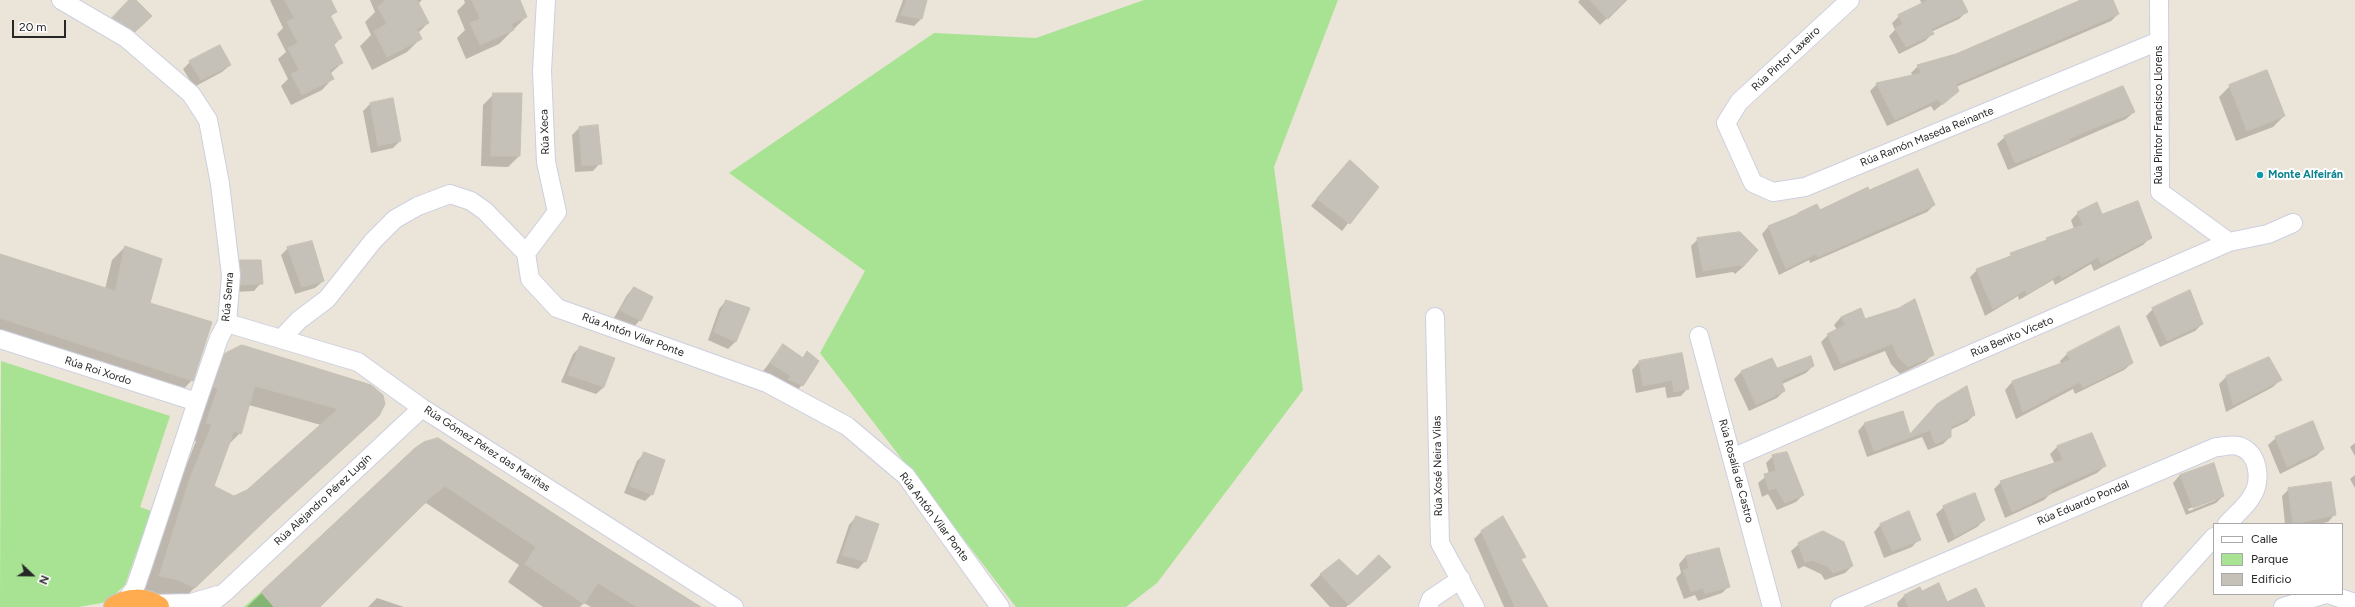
<!DOCTYPE html>
<html>
<head>
<meta charset="utf-8">
<style>
  body { margin:0 }
  #map { position:relative; width:2355px; height:607px; overflow:hidden; background:#ebe4d8; font-family:Figtree,sans-serif }
  canvas { display:block }
  .legend { position:absolute; left:2213px; top:523px; width:130px; height:72px; box-sizing:border-box; background:#fff; border:1px solid #a9a9a9; margin:0; padding:5px 7px; list-style:none; font-size:12px; color:#272727 }
  .legend li { display:flex; align-items:center; gap:8px; height:20px }
  .legend b { width:20px; border:1px solid #a9a9a9 }
  .north { position:absolute; left:12px; top:555px; width:40px; height:40px; -webkit-text-stroke:3px #fff; paint-order:stroke; rotate:112deg; font-size:11px; font-weight:700; line-height:16px; text-align:center; color:#272727 }
  .north::after { content:''; display:block; margin:auto; width:14px; height:18px; background:#272727; clip-path:polygon(50% 0,100% 100%,50% 72%,0 100%) }
  .scale { position:absolute; left:12px; top:20px; width:54px; height:18px; box-sizing:border-box; border:2px solid #272727; border-top:0; padding-left:5px; font-size:12px; line-height:14px; white-space:nowrap; color:#272727; -webkit-text-stroke:3px #fff; paint-order:stroke }
</style>
</head>
<body>
<div id="map">
<canvas width="2355" height="607"></canvas>
<ul class="legend">
<li><b style="height:5px;background:#fff"></b>Calle</li>
<li><b style="height:11px;background:#a7e392"></b>Parque</li>
<li><b style="height:11px;background:#c6c1b8"></b>Edificio</li>
</ul>
<div class="north">N</div>
<div class="scale">20 m</div>
</div>
<script>
const c = document.querySelector('canvas').getContext('2d');
c.lineJoin = 'round';
function fill(path, color) {
  c.fillStyle = color;
  c.fill(path, 'evenodd');
}
function strokePath(path, color, width, dash) {
  c.strokeStyle = color;
  c.lineWidth = width;
  c.lineCap = dash ? 'butt' : 'round';
  c.setLineDash(dash || []);
  c.stroke(path);
}
function drawText(font, color, halo, rows, align = 'center') {
  c.font = font + ' Figtree,sans-serif';
  c.lineWidth = 4;
  c.setLineDash([]);
  c.textBaseline = 'middle';
  c.strokeStyle = halo;
  c.fillStyle = color;
  for (const [text, x, y, turn = 0] of rows) {
    c.save();
    c.translate(x, y);
    c.rotate((+turn || 0) * Math.PI / 180);
    c.textAlign = isNaN(turn) ? turn : align;
    if (halo) c.strokeText(text, 0, 0);
    c.fillText(text, 0, 0);
    c.restore();
  }
}
fill(new Path2D(`
  M1144 0H1338L1274 167 1303 390 1157 583 1126 607H1016L820 353 865 271 729 173 934 33 1036 38Z
  M1 361 170 416 140 507 151 511 148 520 125 585 107 602 79 607H0Z
  M261 592 274 607H244Z`), '#a7e392');
fill(new Path2D(`
  M131 0H134L143 24 127 38 106 25Z
  M270 0H330L336 12 330 17 341 38 333 46 342 63 330 74 332 79 322 90 291 105 281 86 288 79 278 59 286 52 277 34 283 28Z
  M370 0H422L418 4 428 23 418 33 421 38 407 52 372 70 360 46 371 35 365 22 375 12Z
  M464 0H519L526 17 499 44 466 59 457 38 465 30 457 11 465 3Z
  M903 0H926L921 19 914 26 895 22Z
  M1580 0H1626L1600 25 1578 2Z
  M1920 0H1961L1966 12 1959 19 1931 32 1932 34 1925 41 1899 54 1889 36 1895 30 1892 23 1899 16 1922 4Z
  M2082 0H2112L2118 14 2111 21 1956 87 1958 91 1934 111 1931 106 1887 126 1870 91 1877 84 1913 76 1911 73 1918 66 1957 55Z
  M190 62 230 65 222 72 194 87 183 69Z
  M2230 86 2284 116 2273 127 2236 141 2219 97Z
  M494 94H521L519 156 508 167 481 166 483 105Z
  M370 104 400 141 393 148 371 153 363 111Z
  M2134 112 2126 119 2008 170 1997 144 2005 137Z
  M597 126 600 163 593 171 575 172 572 135 579 128Z
  M1343 168 1377 187 1342 231 1311 206Z
  M1869 191 1934 205 1927 212 1810 263 1809 260 1779 275 1762 234 1769 226 1798 214 1819 211Z
  M2078 213 2102 215 2151 237 2143 245 2094 271 2091 264 2055 285 2053 280 2019 300 2018 296 1985 316 1970 277 1977 270 2074 229 2071 220Z
  M1698 239 1743 267 1735 274 1733 272 1696 278 1691 246Z
  M125 247 149 303 192 380 179 394 0 336V255L105 289 112 260Z
  M288 248 323 281 315 288 295 294 281 255Z
  M240 261 261 283 254 291 234 292 233 268Z
  M634 288 652 297 640 320 633 328 614 318 627 295Z
  M726 301 749 309 735 342 728 349 708 340 719 309Z
  M2153 309 2202 324 2195 331 2160 347 2146 316Z
  M1841 317 1864 320 1932 355 1925 362 1900 374 1891 364 1885 351 1834 371 1821 342 1828 335 1837 330 1834 325Z
  M2119 328 2132 363 2124 370 2075 394 2073 389 2016 419 2005 390 2012 382 2061 364 2060 361 2067 354Z
  M783 346 802 358 807 353 802 385 795 393 784 383 763 371Z
  M580 347 604 387 596 394 561 382 573 354Z
  M1682 354 1688 388 1681 396 1667 398 1665 387 1636 393 1632 370 1639 362Z
  M225 355 378 416 253 531 178 604 143 592 174 496 196 441 190 439 208 372ZM249 405 321 425 248 491 234 497 213 486 227 446 240 433Z
  M1771 359 1776 369 1813 366 1806 373 1782 384 1784 391 1777 398 1749 411 1734 379 1741 372Z
  M2226 377 2280 380 2273 387 2226 412 2219 384Z
  M1974 415 1967 422 1950 430V437L1943 444 1928 450 1922 437 1867 457 1858 431 1865 423 1909 435Z
  M2276 438 2323 449 2316 456 2280 474 2268 445Z
  M438 439 699 607H591L584 603 580 607H543L508 582 519 565 426 503 412 515 319 607H247L416 449Z
  M2355 443V456L2350 447Z
  M2057 447 2105 466 2097 473 2049 495 2044 500 2005 518 1994 489 2001 482 2055 464 2050 454Z
  M645 453 652 494 645 501 624 493 637 461Z
  M1773 456 1803 495 1796 502 1777 510 1768 494 1762 497 1758 483 1769 474 1766 463Z
  M2213 464 2223 496 2216 503 2186 515 2173 483 2180 475ZM2216 498V500L2189 511 2188 509Z
  M2355 475V488L2350 479Z
  M2289 489 2335 514 2328 522 2318 524H2285L2282 496Z
  M1944 507 1984 520 1977 527 1948 543 1936 514Z
  M856 517 865 561 858 569 836 563 849 525Z
  M1881 524 1919 539 1912 547 1884 558 1874 532Z
  M1481 532 1524 556 1521 560 1547 607H1504L1474 539Z
  M1799 544 1852 566 1845 573 1825 580 1821 574 1804 566 1798 569 1791 551Z
  M1719 549 1729 586 1722 593 1698 601 1695 595 1684 599 1676 578 1681 573 1679 564 1686 556Z
  M1321 574 1357 578 1379 577 1346 607H1330L1310 585Z
  M1920 589 1922 592 1947 603 1984 607H1898L1897 603 1904 596Z
  M377 598 404 607H368Z`), '#0003');
const building = new Path2D(`
  M129 0H136L152 16 135 32 112 18Z
  M285 0H331L337 12 330 15 342 38 333 43 343 63 329 70 334 79 302 95 291 74 299 70 288 48 298 43 287 22 294 18Z
  M386 0H417L429 23 417 29 422 39 387 57 374 31 387 24 378 7Z
  M472 0H520L527 17 511 24 514 30 480 45 470 23 480 19Z
  M907 0H927L922 19 901 15Z
  M1590 0H1627L1608 19Z
  M1929 0H1962L1968 12 1931 29 1934 34 1906 47 1895 28 1903 24 1898 15Z
  M2081 0H2113L2119 14 1956 84 1959 91 1942 105 1938 99 1895 120 1876 83 1922 73 1917 65 1956 54Z
  M220 45 231 65 201 80 189 61Z
  M2267 70 2285 116 2247 131 2229 85Z
  M2123 86 2135 112 2102 125 2069 139 2070 142 2015 163 2004 136Z
  M493 93H522L520 156H491Z
  M393 98 401 141 378 146 370 103Z
  M598 125 602 164 582 166 579 127Z
  M1350 160 1379 187 1350 224 1317 199Z
  M1918 169 1935 205 1831 251 1818 257 1816 254 1786 269 1768 226 1798 214V213L1817 204 1820 210 1868 187 1869 190Z
  M2138 201 2152 238 2101 264 2098 257 2062 278 2060 274 2027 294 2025 290 1993 309 1976 269 2011 256 2010 253 2047 240 2046 238 2083 225 2077 212 2097 202 2102 214Z
  M1740 232 1758 250 1743 267 1740 265 1703 271 1697 238Z
  M312 241 324 281 302 287 287 247Z
  M125 246 162 259 150 303 212 322 193 381 0 318V254L115 291Z
  M240 260H261L263 284 241 285Z
  M634 287 653 297 641 321 620 310Z
  M2190 290 2203 324 2167 341 2152 308Z
  M1915 299 1934 355 1908 367 1898 357 1892 344 1841 364 1827 334 1845 325 1841 317 1861 308 1865 319 1899 308Z
  M726 300 750 308 736 342 714 332Z
  M2119 326 2133 363 2083 388 2080 382 2023 412 2012 381 2070 360 2067 353Z
  M783 344 803 358 807 351 819 361 803 386 788 379 791 376 770 363Z
  M242 345 371 385 383 395 385 404 379 416 271 515 195 588 178 580 159 576 190 478 212 424 206 423 218 388 213 387 224 354ZM255 386 338 409 247 490 234 496 214 486 234 431 241 434Z
  M580 346 615 358 604 387 568 375Z
  M1682 353 1689 389 1674 392 1672 380 1643 386 1639 361Z
  M1811 356 1814 366 1781 381 1785 391 1756 405 1741 371 1772 358 1777 368Z
  M2269 357 2282 380 2233 405 2226 376Z
  M1967 386 1975 415 1951 427V437L1935 444 1930 430 1874 451 1864 423 1903 411 1910 434 1937 404Z
  M2313 421 2324 449 2287 467 2275 437Z
  M2092 433 2106 466 2051 490 2052 493 2012 512 2000 481 2063 460 2057 446Z
  M438 438 594 540 701 607H637L598 583 584 604 525 564 536 547 445 486 431 497 320 607H274L261 592 415 448 424 442Z
  M644 452 665 460 653 495 630 486Z
  M1787 452 1804 495 1785 503 1776 488 1769 490 1764 474 1776 471 1772 455Z
  M2214 463 2224 496 2193 508 2180 475Z
  M2331 482 2336 515 2293 524 2288 488Z
  M1975 493 1985 520 1955 537 1943 506Z
  M1909 511 1921 540 1892 551 1880 524Z
  M856 516 879 524 866 562 842 555Z
  M1503 516 1526 557 1521 559 1548 607H1515L1481 531Z
  M1823 531 1844 542 1853 566 1833 573 1828 567 1812 560 1805 562 1798 543Z
  M1719 548 1730 587 1705 594 1703 588 1691 592 1683 570 1689 568 1686 556Z
  M1379 555 1391 567 1349 605 1320 574 1339 559 1357 576Z
  M1939 583 1947 602 1976 588 1985 607H1908L1904 595 1920 587 1922 591Z`);
fill(building, '#c6c1b8');
strokePath(building, '#c5c0b2', 1);
const minor = new Path2D(`
  M61 0 126 38 191 94 208 120 220 184 231 275 227 323 219 338 197 402 143 565 135 588 125 602
  M1850 0 1739 102 1726 123 1753 183 1773 192 1805 187 2159 41
  M2159 0 2160 192 2229 242
  M526 253 557 212 546 162 542 71 546 0
  M1435 317 1440 543 1475 607
  M227 323 358 362 422 408 734 607
  M1699 336 1772 607
  M0 339 197 402
  M281 339 299 320 327 299 373 241 395 219 418 206 450 194 471 201 485 211 526 253 530 279 557 308 767 383 847 426 906 476 1000 607
  M1732 458 2229 242 2268 234 2293 223
  M2328 594 2355 603
  M153 604 191 603 218 595
  M206 607 224 593 422 408
  M1428 607 1431 599 1461 579
  M1840 607 2216 447C2222 447 2232 444 2238 446 2259 451 2262 481 2252 496 2246 507 2235 515 2227 524
  M2151 607 2214 537
  M2283 607 2326 594`);
const highway = new Path2D(`
  M115 607C128 599 144 598 158 607`);
strokePath(minor, '#cdcfe1', 20);
strokePath(highway, '#c7c7c7', 24);
strokePath(minor, '#fff', 18);
strokePath(highway, '#ffab4f', 22);
for (const [x, y, r, color] of [
  [2260,175,4,"#0f9aa8"]
]) {
  const dot = new Path2D();
  dot.arc(x, y, r, 0, 2 * Math.PI);
  c.fillStyle = color;
  c.fill(dot);
  strokePath(dot, '#fff', 1.5);
}
drawText('11px', '#272727', '#fff', [
  ["Rúa Pintor Laxeiro",1786,59,-43],
  ["Rúa Pintor Francisco Llorens",2159,115,-90],
  ["Rúa Xeca",545,132,-92],
  ["Rúa Ramón Maseda Reinante",1927,137,-22],
  ["Rúa Senra",228,297,-85],
  ["Rúa Antón Vilar Ponte",633,335,20],
  ["Rúa Benito Viceto",2012,337,-23],
  ["Rúa Roi Xordo",98,371,18],
  ["Rúa Gómez Pérez das Mariñas",487,449,33],
  ["Rúa Xosé Neira Vilas",1438,466,-91],
  ["Rúa Rosalía de Castro",1736,471,75],
  ["Rúa Alejandro Pérez Lugín",323,500,-43],
  ["Rúa Eduardo Pondal",2083,503,-23],
  ["Rúa Antón Vilar Ponte",934,517,53]
]);
drawText('bold 11px', '#0d838f', '#fff', [
  ["Monte Alfeirán",2268,175]
], 'left');
</script>
</body>
</html>
